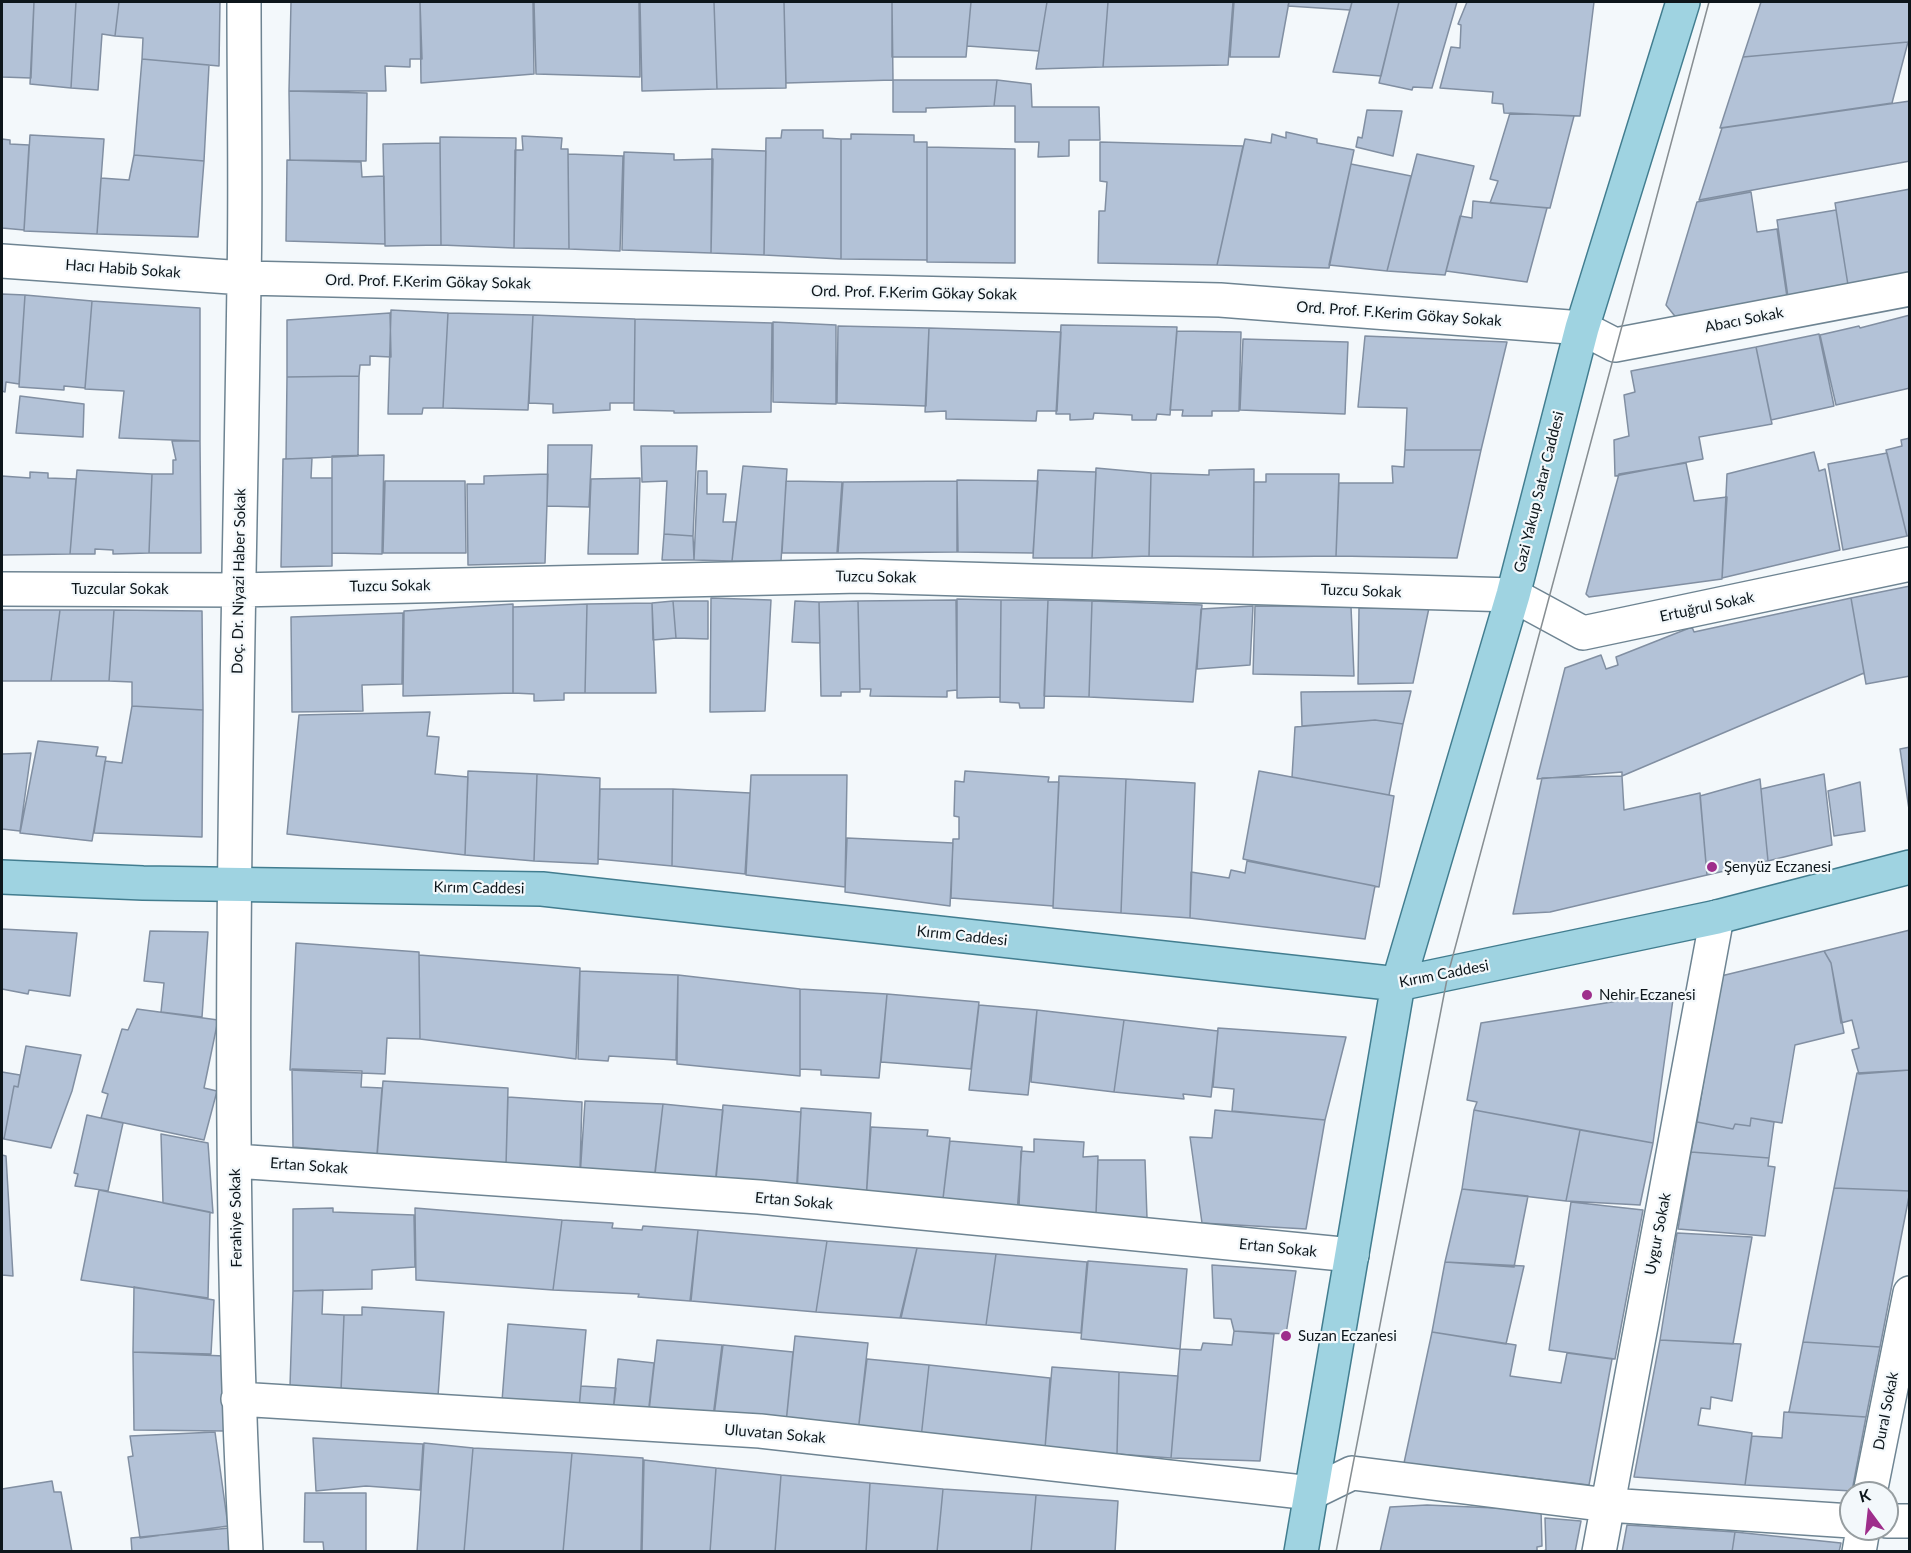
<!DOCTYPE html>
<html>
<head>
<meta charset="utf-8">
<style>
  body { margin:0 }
  #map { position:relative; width:1911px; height:1553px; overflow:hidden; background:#f3f8fb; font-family:Lato,sans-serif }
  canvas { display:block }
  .frame { position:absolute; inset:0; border:3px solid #0d161b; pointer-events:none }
  .north { position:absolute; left:1839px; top:1481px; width:60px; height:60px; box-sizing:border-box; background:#f3f8fb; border:2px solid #979ea1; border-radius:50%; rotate:345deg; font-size:16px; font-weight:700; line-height:24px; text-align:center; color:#0d161b }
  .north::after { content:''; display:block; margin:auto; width:21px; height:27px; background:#9e2e8b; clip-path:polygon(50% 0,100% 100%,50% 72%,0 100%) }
</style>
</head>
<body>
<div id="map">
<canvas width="1911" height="1553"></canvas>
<div class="frame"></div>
<div class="north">K</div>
</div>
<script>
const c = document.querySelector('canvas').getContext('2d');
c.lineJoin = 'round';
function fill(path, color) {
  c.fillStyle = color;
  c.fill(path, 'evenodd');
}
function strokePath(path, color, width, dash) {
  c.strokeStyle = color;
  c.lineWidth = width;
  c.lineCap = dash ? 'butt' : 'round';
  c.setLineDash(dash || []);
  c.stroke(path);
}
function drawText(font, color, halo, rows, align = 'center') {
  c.font = font + ' Lato,sans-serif';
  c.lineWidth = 4.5;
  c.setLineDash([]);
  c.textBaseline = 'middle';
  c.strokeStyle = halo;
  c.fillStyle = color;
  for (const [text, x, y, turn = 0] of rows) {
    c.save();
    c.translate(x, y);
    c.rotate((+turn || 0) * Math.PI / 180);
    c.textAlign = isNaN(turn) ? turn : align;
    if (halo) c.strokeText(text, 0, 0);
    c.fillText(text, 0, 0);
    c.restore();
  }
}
const building = new Path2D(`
  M2 2H34L31 78 2 77Z
  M34 2H76L71 88 30 84Z
  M76 2H119L115 36 102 34 98 90 71 88Z
  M119 2H220L219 66 142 59 143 38 115 36Z
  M291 2H420L422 59H410V67L385 66 386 91H289Z
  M420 2H533L534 74 421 83Z
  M534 2H639L640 77 536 74Z
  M640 2H714L717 89 642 91Z
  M714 2H784L786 88 717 89Z
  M784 2H892L893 80 786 83Z
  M892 2H971L966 57H892Z
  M971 2H1047L1039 51 967 46Z
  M1047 2H1108L1103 67 1036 69Z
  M1108 2H1233L1228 65 1103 67Z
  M1234 2H1289L1279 57H1230Z
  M1289 2H1352L1350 10 1288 6Z
  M1352 2H1399L1381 76 1333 72Z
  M1399 2H1457L1432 88 1413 87 1412 90 1379 83Z
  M1467 2H1594L1580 116 1504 113 1503 104 1492 103 1493 92 1440 88 1451 47 1460 48 1461 25 1458 24Z
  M1761 2H1910V39L1908 42 1743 57Z
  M1908 42 1892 103 1720 128 1743 57Z
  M142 59 209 65 204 161 134 155Z
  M893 80H997L994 106 926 108V112H893Z
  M997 80 1031 84 1032 107H1099L1100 140H1069V156L1038 157 1039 142H1015V106H994Z
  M289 91 367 93 366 161 290 160Z
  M1910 101V161L1699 200 1722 128Z
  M1367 110 1402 111 1393 156 1356 147 1358 137 1362 138Z
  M1510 113 1574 116 1550 208 1490 203 1498 181 1490 179Z
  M782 130H823V138L841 139V259L764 255 766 138H781Z
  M1286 132 1317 139V143L1354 150 1329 268 1217 265 1245 139 1271 143 1272 134 1286 138Z
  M851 134 914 135V142H927V260L841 259V139H851Z
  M30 135 104 139 97 234 24 231Z
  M522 136 562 138 561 149H568L569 249 514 248 515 150H523Z
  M440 137 516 138 514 248 441 245Z
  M2 139 10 140V144L29 145 24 230 2 228Z
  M1100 142 1243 146 1217 265 1098 263 1099 211H1105L1107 182 1100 181Z
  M440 143 441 245 385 246 383 144Z
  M927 147 1015 149V263L927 262Z
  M712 149 766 151 764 255 711 253Z
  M624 152 674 154V160L713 159 711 253 622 250Z
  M568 154 623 156 620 251 569 249Z
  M1417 154 1474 166 1445 275 1387 271Z
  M134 155 204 161 198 237 97 234 101 178 129 180Z
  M287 160 361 162 362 177 384 176 385 244 286 241Z
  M1351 164 1411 176 1387 271 1329 265Z
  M1910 189V274L1848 285 1835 203Z
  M1751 192 1757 232 1777 229 1787 297 1678 320 1666 305 1697 202Z
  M1473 201 1547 208 1527 282 1446 271 1460 216 1472 218Z
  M1836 210 1848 285 1788 297 1777 220Z
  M2 294 25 295 19 384 6 382 5 392 2 391Z
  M25 295 92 301 85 388 64 386V390L19 387Z
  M92 301 200 308V441L119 438 124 391 85 389Z
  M391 310 448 313 443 408H423L422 414H388Z
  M390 313 391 357 370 356V365H360L359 376 287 377V320Z
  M448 313 533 315 528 410 443 408Z
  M533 315 635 319 634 403H610V410L553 413V404L529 403Z
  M1910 315V388L1836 405 1820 335 1859 326 1860 328Z
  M635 319 772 323 771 412 674 413V411L634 410Z
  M773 322 836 325V404L773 402Z
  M1061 325 1177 327 1170 415 1157 414 1156 420H1132V415L1094 413 1093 419 1070 420V414H1056Z
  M838 326 929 328 926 406 837 403Z
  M929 328 1061 332 1057 411H1037L1036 421 946 419V411L925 412Z
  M1177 331 1241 332 1239 411H1212V416H1182L1183 410H1170Z
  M1819 334 1834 406 1771 420 1756 347Z
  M1365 336 1507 342 1481 450H1405L1407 408 1358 407Z
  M1243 339 1348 342 1345 414 1240 410Z
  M1756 347 1772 424 1699 437 1703 459 1615 476 1614 440 1629 436 1624 395 1635 392 1631 371Z
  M359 376 358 456 286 459 287 377Z
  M20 396 84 404 83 437 16 433Z
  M1910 438V535L1907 536 1886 450 1902 446 1901 440Z
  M172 441H200L201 553H149L152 474H173V460H176Z
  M548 445H592L589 507 547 506Z
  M641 446H697L693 536 664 534 667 481 642 482Z
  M1405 450H1481L1457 558 1336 556 1339 483H1393L1392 466 1404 467Z
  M1814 452 1819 471 1825 469 1840 550 1722 578 1727 474Z
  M1887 453 1907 536 1843 550 1828 464Z
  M384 455 382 554 332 553V456Z
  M312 458 311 478H332V566L281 567 283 459Z
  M1686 463 1694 501 1727 497 1722 579 1589 597 1586 594 1619 474Z
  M743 466 787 469 781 561H732Z
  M1096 468 1151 473 1149 556 1092 558Z
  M1254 469 1253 557 1149 556 1151 473 1209 475V470Z
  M77 470 152 474 149 553 113 554V550L95 549V554H70Z
  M1038 470 1096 472 1092 558H1033Z
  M698 471H707V494H726L723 522H736L732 561 694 560Z
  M30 472 48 473V478L76 479 70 554 2 555V476L30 478Z
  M548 474 545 563 468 565 467 484H484V476Z
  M1266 474H1339L1336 556 1253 557 1254 482H1266Z
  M640 478 638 554H588L591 479Z
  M957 480 1038 481 1033 553 958 552Z
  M385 481H465L466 553H383Z
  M786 481 842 482 837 553H782Z
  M957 481V552L838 553 843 482Z
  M664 534 693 536 694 560H662Z
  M1910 586V676L1866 684 1851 598Z
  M711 598 771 600 765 711 710 712Z
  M1851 598 1864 673 1622 776V772L1537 779 1565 668 1601 655 1606 669 1618 665 1616 657 1692 627 1694 632Z
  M957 599 1001 600 1000 697 957 698Z
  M956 600 957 690 947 691V697L870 696 871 689H860L858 601Z
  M1001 600H1048L1044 708H1020L1019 703 1000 702Z
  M1048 600 1092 601 1089 697 1044 696Z
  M673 601H708V639L676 638Z
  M673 601 676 638 653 640 652 603Z
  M795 601 819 602 820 643 792 642Z
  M858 601 860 692H841V696H821L819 602Z
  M1092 601 1202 605 1193 702 1089 697Z
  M652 603 656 693H585L587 604Z
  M513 604V693L403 696 404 611Z
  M587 604 585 693H564V700L534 701V694L513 693V607Z
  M1253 606 1250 665 1197 669 1201 609Z
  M1255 606 1351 607 1354 676 1253 674Z
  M1359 608H1429L1413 683 1358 684Z
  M2 610H60L51 681H2Z
  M60 610H114L109 681H51Z
  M114 610 202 611 203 710 132 706V682L109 681Z
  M403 613 402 684 362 685 363 711 292 712 291 617Z
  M1411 691 1403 724 1375 720 1302 726 1301 692Z
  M132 706 203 710 202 837 94 833 105 761 122 763Z
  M430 712 427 736 439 737 435 774 468 777 465 855 287 834 299 715Z
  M1375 720 1403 724 1389 795 1292 777 1295 727Z
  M38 741 98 747 96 756 106 757 92 841 20 833Z
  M1910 747V816L1900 749Z
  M31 753 20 831 2 829V754Z
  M468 771 537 774 534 861 465 855Z
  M965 771 1049 777 1048 782H1059L1053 906 951 898 953 839H959V817L954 816 955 781 964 782Z
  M1259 771 1394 796 1379 887 1243 859Z
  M537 774 600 778 598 864 534 861Z
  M1824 774 1832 845 1768 861 1761 789Z
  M751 775H847L845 887 746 875Z
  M1059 776 1126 779 1121 913 1053 908Z
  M1622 776 1624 810 1700 793 1707 875 1550 912 1513 914 1542 778Z
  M1126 779 1195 783 1190 918 1121 913Z
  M1760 779 1768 861 1707 875 1700 796Z
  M1860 782 1865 831 1834 836 1828 791Z
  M600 789H673L672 866 598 859Z
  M673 789 750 793 745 874 672 866Z
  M847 838 953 843 950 906 845 892Z
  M1247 861 1375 886 1365 939 1190 918 1191 872 1229 878 1231 870 1245 873Z
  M2 929 77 933 70 996 29 990 28 994 2 989Z
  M1910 930V1070L1859 1074 1852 1050 1859 1048 1852 1020 1841 1023 1831 963 1824 951Z
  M150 931 208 932 202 1017 161 1012 164 983 144 981Z
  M296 943 419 952 420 1039 387 1038 385 1074 290 1070Z
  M1824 951 1831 963 1844 1033 1795 1045 1782 1123 1751 1118 1750 1126 1735 1124 1733 1129 1697 1122 1721 976Z
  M419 955 580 968 576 1059 420 1039Z
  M580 971 678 975 676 1060 609 1056 608 1061 578 1059Z
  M678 975 800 989V1076L677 1064Z
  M800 989 887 994 879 1078 821 1075V1070L800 1069Z
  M1674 992 1653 1143 1474 1110 1477 1102 1467 1100 1481 1023Z
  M887 994 979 1002 971 1069 881 1062Z
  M979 1005 1037 1010 1028 1095 969 1090Z
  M137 1009 218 1020 204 1088 217 1091 204 1140 101 1118 108 1094 102 1092 122 1029 128 1030Z
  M1037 1010 1124 1020 1114 1092 1031 1082Z
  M1124 1020 1218 1031 1211 1097 1183 1094 1184 1099 1114 1092Z
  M1218 1028 1346 1037 1325 1120 1232 1111 1234 1089 1213 1087Z
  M26 1046 81 1055 72 1091 51 1148 4 1139 14 1086 18 1087Z
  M292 1069 362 1071 361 1087 382 1088 377 1154 293 1147Z
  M1910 1070V1191L1834 1188 1857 1073Z
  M2 1072 20 1075 18 1087 14 1086 4 1139 2 1138Z
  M383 1081 508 1088 506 1165 377 1157Z
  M508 1097 582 1102 580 1169 506 1165Z
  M585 1101 663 1104 654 1183 580 1177Z
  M663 1104 723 1110 715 1184 654 1180Z
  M723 1105 801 1112 796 1198 715 1190Z
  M801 1108 871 1113 866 1201 797 1194Z
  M1215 1110 1325 1120 1306 1229 1202 1223 1190 1137 1212 1138Z
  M1474 1110 1580 1130 1566 1201 1462 1189Z
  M87 1115 123 1123 108 1191 75 1186 78 1174 74 1173Z
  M1751 1118 1774 1122 1769 1158 1691 1152 1697 1122 1733 1129 1735 1124 1750 1126Z
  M871 1127 928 1130 927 1136 950 1138 942 1207 866 1201Z
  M1580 1130 1653 1143 1640 1205 1566 1201Z
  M161 1134 208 1143 213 1213 163 1203Z
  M1034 1139 1084 1142 1083 1157 1098 1156 1096 1214 1019 1208 1021 1151 1034 1152Z
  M950 1141 1022 1147 1017 1213 942 1207Z
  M1691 1152 1769 1158 1768 1166 1775 1167 1765 1236 1678 1229Z
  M2 1155 6 1156 13 1276 2 1275Z
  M1098 1160H1145L1147 1218 1096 1214Z
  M1834 1188 1910 1191 1880 1347 1803 1342Z
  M1462 1189 1528 1196 1514 1267 1445 1262Z
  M99 1190 210 1212 208 1298 81 1280Z
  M1571 1202 1643 1210 1615 1359 1549 1350Z
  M333 1208V1212L414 1215 415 1267 372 1270V1289L293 1291V1209Z
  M415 1208 562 1220 553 1290 416 1280Z
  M562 1220 613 1223 612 1228 642 1230 643 1226 698 1230 690 1301 638 1297 639 1294 553 1290Z
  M698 1230 827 1241 816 1312 691 1301Z
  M1677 1233 1752 1237 1733 1344 1660 1340Z
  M827 1241 917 1248 900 1318 816 1312Z
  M917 1248 996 1254 986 1325 901 1318Z
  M996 1254 1087 1262 1081 1333 986 1325Z
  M1088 1261 1187 1269 1180 1349 1081 1339Z
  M1445 1262 1524 1266 1506 1344 1432 1332Z
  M1212 1265 1296 1271 1286 1334 1234 1331 1231 1319 1214 1318Z
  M134 1287 214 1300 211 1354 133 1352Z
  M323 1290 322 1314 344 1315 341 1391 290 1386 293 1291Z
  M362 1307 444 1312 438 1396 341 1391 344 1315H362Z
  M508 1324 586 1330 579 1408 502 1401Z
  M1234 1331 1274 1334 1260 1461 1171 1458 1180 1349 1201 1350 1203 1343 1232 1345Z
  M1432 1332 1516 1345 1510 1376 1561 1383 1567 1353 1612 1359 1589 1485 1404 1463Z
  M795 1336 868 1343 858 1432 786 1423Z
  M657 1340 722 1345 713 1417 649 1411Z
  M1660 1340 1741 1344 1732 1401 1711 1397 1710 1409 1701 1408 1698 1425 1752 1433 1745 1485 1634 1477Z
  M1803 1342 1880 1347 1866 1417 1789 1412Z
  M723 1345 793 1352 786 1423 714 1416Z
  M133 1352 224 1356 225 1431 134 1430Z
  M618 1359 654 1363 648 1415 613 1412Z
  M867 1359 929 1365 921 1438 858 1432Z
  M929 1365 1050 1378 1045 1449 921 1438Z
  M1052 1367 1119 1372 1117 1454 1045 1448Z
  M1119 1372 1178 1376 1171 1458 1117 1454Z
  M581 1386 616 1388 613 1412 579 1409Z
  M1784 1412 1866 1417 1852 1491 1745 1485 1752 1436 1782 1438Z
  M215 1432 228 1526 140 1538 128 1457 133 1456 130 1436Z
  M313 1438 423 1444 420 1490 366 1486 316 1491Z
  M424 1443 473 1448 464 1552H417Z
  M473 1448 572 1453 563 1552H464Z
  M572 1453 643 1458 641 1552H563Z
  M644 1460 716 1468 710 1552H642Z
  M716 1468 781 1475 775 1552H710Z
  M781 1475 870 1483 866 1552H775Z
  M52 1481 54 1492H61L72 1552H2V1489Z
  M870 1483 943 1489 937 1552H866Z
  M943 1489 1036 1495 1031 1552H937Z
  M305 1493H366V1552H324L323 1542H304Z
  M1036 1495 1118 1501 1115 1552H1031Z
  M1427 1505 1541 1510 1542 1546 1537 1547V1552H1380L1390 1507Z
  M1545 1518 1581 1521 1575 1552H1541L1546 1550Z
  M1627 1525 1735 1532 1732 1552H1622Z
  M229 1528 231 1552H132L131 1538Z
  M1735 1532 1841 1543 1839 1552H1732Z`);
fill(building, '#b3c2d7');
strokePath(building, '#818fa2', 1.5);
const minor = new Path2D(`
  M244 2C244 95 246 189 244 282 238 705 223 1129 246 1552
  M2 261 244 278 1220 300 1582 328 1615 345 1910 289
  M2 589 238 590 860 576 1513 595 1583 633 1910 564
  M235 1161 759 1197 1352 1255
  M238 1399 760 1431 1311 1493 1352 1473 1608 1505 1851 1521
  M1870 1493 1910 1293
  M1887 1521H1910
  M1599 1552 1717 917
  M1859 1552 1863 1529`);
const major = new Path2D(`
  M2 877 143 883 542 889 1398 984 1717 917 1910 867
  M1301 1552 1398 984 1513 595 1582 328 1683 2`);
strokePath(minor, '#6e8492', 36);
strokePath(major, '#427d8f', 36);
strokePath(minor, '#fff', 33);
strokePath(major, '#9fd3e1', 33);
strokePath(new Path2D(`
  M1336 1552 1448 974 1709 2`), '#878e92', 1.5);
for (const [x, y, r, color] of [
  [1712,867,6,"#9e2e8b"],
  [1587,995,6,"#9e2e8b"],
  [1286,1336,6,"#9e2e8b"]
]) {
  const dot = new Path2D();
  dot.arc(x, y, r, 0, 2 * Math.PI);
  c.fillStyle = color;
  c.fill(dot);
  strokePath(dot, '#f3f8fb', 2);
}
drawText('15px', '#0d161b', '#f3f8fb', [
  ["Hacı Habib Sokak",123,269,4],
  ["Ord. Prof. F.Kerim Gökay Sokak",428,282,1],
  ["Ord. Prof. F.Kerim Gökay Sokak",914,293,1],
  ["Ord. Prof. F.Kerim Gökay Sokak",1399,314,4],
  ["Abacı Sokak",1744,320,-11],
  ["Gazi Yakup Satar Caddesi",1539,492,-76],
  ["Tuzcu Sokak",876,577,1],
  ["Doç. Dr. Niyazi Haber Sokak",239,581,-89],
  ["Tuzcu Sokak",390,586,-1],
  ["Tuzcular Sokak",120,589],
  ["Tuzcu Sokak",1361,591,2],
  ["Ertuğrul Sokak",1707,607,-12],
  ["Kırım Caddesi",479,888,1],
  ["Kırım Caddesi",962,936,6],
  ["Kırım Caddesi",1444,974,-11],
  ["Ertan Sokak",309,1166,4],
  ["Ertan Sokak",794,1201,5],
  ["Ferahiye Sokak",236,1218,-91],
  ["Uygur Sokak",1658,1234,-79],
  ["Ertan Sokak",1278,1248,6],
  ["Dural Sokak",1886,1411,-79],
  ["Uluvatan Sokak",775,1434,5]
]);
drawText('15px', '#0d161b', '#f3f8fb', [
  ["Şenyüz Eczanesi",1724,867],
  ["Nehir Eczanesi",1599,995],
  ["Suzan Eczanesi",1298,1336]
], 'left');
</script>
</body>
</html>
